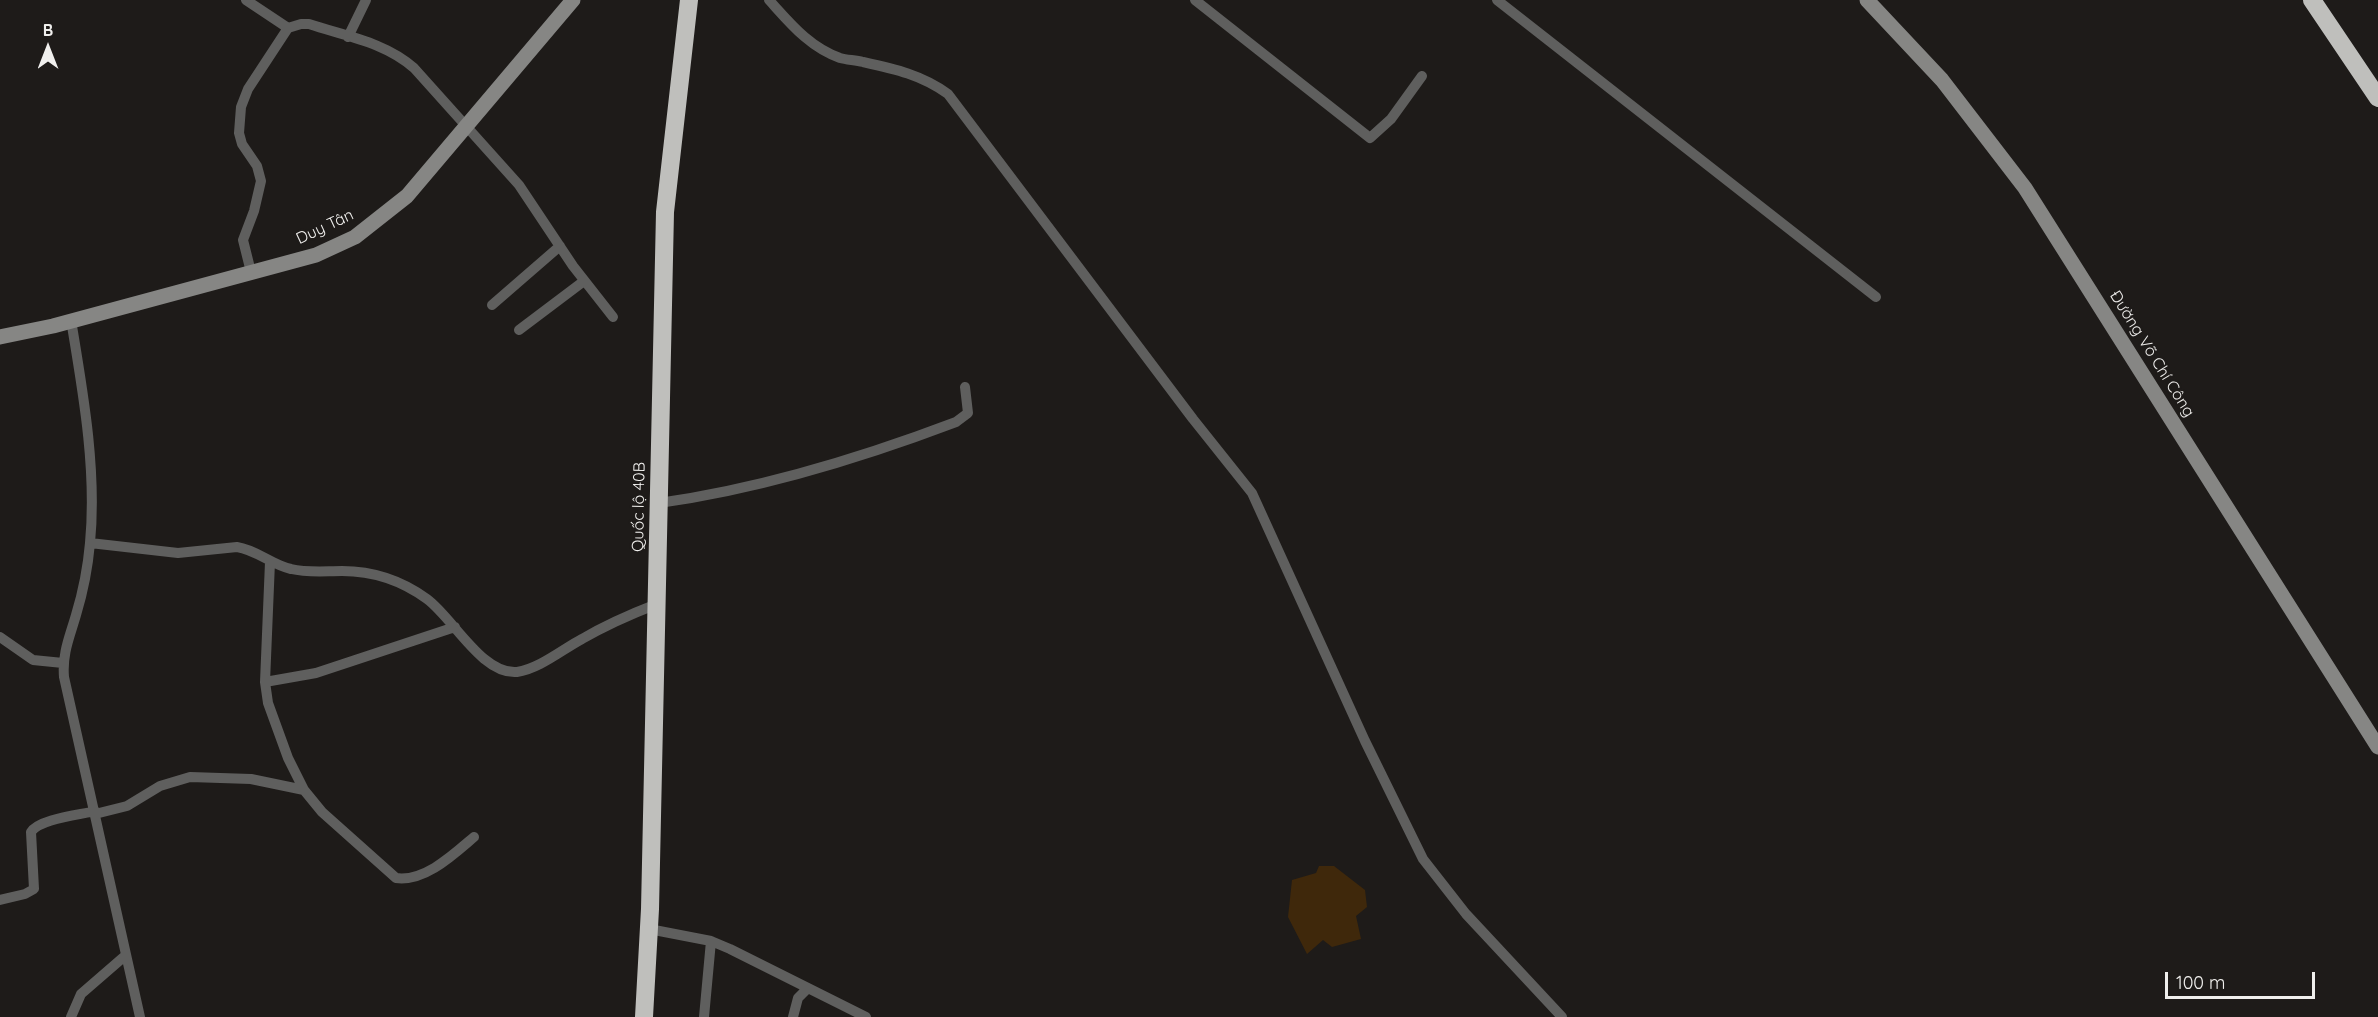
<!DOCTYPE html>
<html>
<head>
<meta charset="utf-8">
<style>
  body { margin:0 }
  #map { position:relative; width:2378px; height:1017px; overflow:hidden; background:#1e1b19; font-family:Quicksand,sans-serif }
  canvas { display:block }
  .north { position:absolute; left:18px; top:18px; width:60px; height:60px; -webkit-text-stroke:4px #1e1b19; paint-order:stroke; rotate:0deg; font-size:16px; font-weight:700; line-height:24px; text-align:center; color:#f0efed }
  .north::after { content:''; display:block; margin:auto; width:21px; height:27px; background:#f0efed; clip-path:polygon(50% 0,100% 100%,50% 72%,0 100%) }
  .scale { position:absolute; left:2165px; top:972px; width:150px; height:27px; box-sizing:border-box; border:3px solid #f0efed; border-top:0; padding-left:8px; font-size:18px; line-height:21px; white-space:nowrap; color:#f0efed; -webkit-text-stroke:4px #1e1b19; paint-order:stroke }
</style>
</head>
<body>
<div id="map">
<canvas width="2378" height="1017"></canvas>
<div class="north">B</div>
<div class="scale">100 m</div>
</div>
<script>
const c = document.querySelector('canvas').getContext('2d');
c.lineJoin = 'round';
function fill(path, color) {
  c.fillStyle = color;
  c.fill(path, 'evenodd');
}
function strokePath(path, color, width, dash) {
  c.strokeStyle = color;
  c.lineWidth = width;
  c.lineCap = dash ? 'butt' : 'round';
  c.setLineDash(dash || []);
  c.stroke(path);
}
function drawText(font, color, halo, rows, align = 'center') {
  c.font = font + ' Quicksand,sans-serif';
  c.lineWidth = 4.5;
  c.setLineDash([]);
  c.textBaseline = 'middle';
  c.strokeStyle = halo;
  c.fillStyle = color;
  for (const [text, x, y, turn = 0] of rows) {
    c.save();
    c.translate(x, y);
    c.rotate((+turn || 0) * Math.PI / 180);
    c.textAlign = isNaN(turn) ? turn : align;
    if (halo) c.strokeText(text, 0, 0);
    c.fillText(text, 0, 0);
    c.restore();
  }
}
fill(new Path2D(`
  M1319 866H1334L1365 890 1367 907 1356 916 1361 939 1332 947 1323 940 1307 954 1288 917 1292 880 1316 873Z`), '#3f280b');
strokePath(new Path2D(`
  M246 0 288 28
  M769 0C790 23 809 47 840 58 847 60 855 60 863 62 895 69 922 75 948 94L1193 419 1252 493 1365 741 1423 859 1466 914 1562 1017
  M1195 0 1370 138 1391 119 1422 76
  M1497 0 1876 297
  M348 37 366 0
  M251 272 243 240 254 211 261 181 257 166 242 144 239 133 241 107 248 89 288 28 301 24H309C345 36 385 42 414 68L519 185 573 266 613 317
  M492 305 560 246
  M71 320C83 392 97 470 90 543 88 566 83 592 76 615 70 636 62 653 64 677L140 1017
  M519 330 584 281
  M659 503C760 489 861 458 956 422L968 413 965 387
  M90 543 178 553 237 547C257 550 272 565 291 569 308 573 325 571 342 571 374 571 401 580 427 599 453 618 482 675 517 672 539 669 563 649 582 639 606 625 631 614 657 604
  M270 562 265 682 268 703 288 758 304 790 322 812 396 878C425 882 454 854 474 837
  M0 637 33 660 63 663
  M265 682 316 673 455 627
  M95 814 127 806 160 786 190 777 251 779 304 790
  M0 900 25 894 34 889 31 832C39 819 79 815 95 811
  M649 929 711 941 730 949 866 1017
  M71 1017 81 994 126 955
  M704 1017 711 941
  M793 1017 798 998 808 988`), '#5f5f5e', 10);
strokePath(new Path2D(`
  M1867 0 1942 80 2025 188 2378 747
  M0 337 53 326 316 255 355 237 407 196 573 0`), '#868684', 15);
strokePath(new Path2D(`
  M2312 0 2378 98
  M644 1017 650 909 665 212 689 0`), '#bfbfbc', 18);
drawText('16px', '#f0efed', '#1e1b19', [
  ["Duy Tân",325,227,-25],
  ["Đường Võ Chí Công",2152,354,58],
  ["Quốc lộ 40B",639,507,-89]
]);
</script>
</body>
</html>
